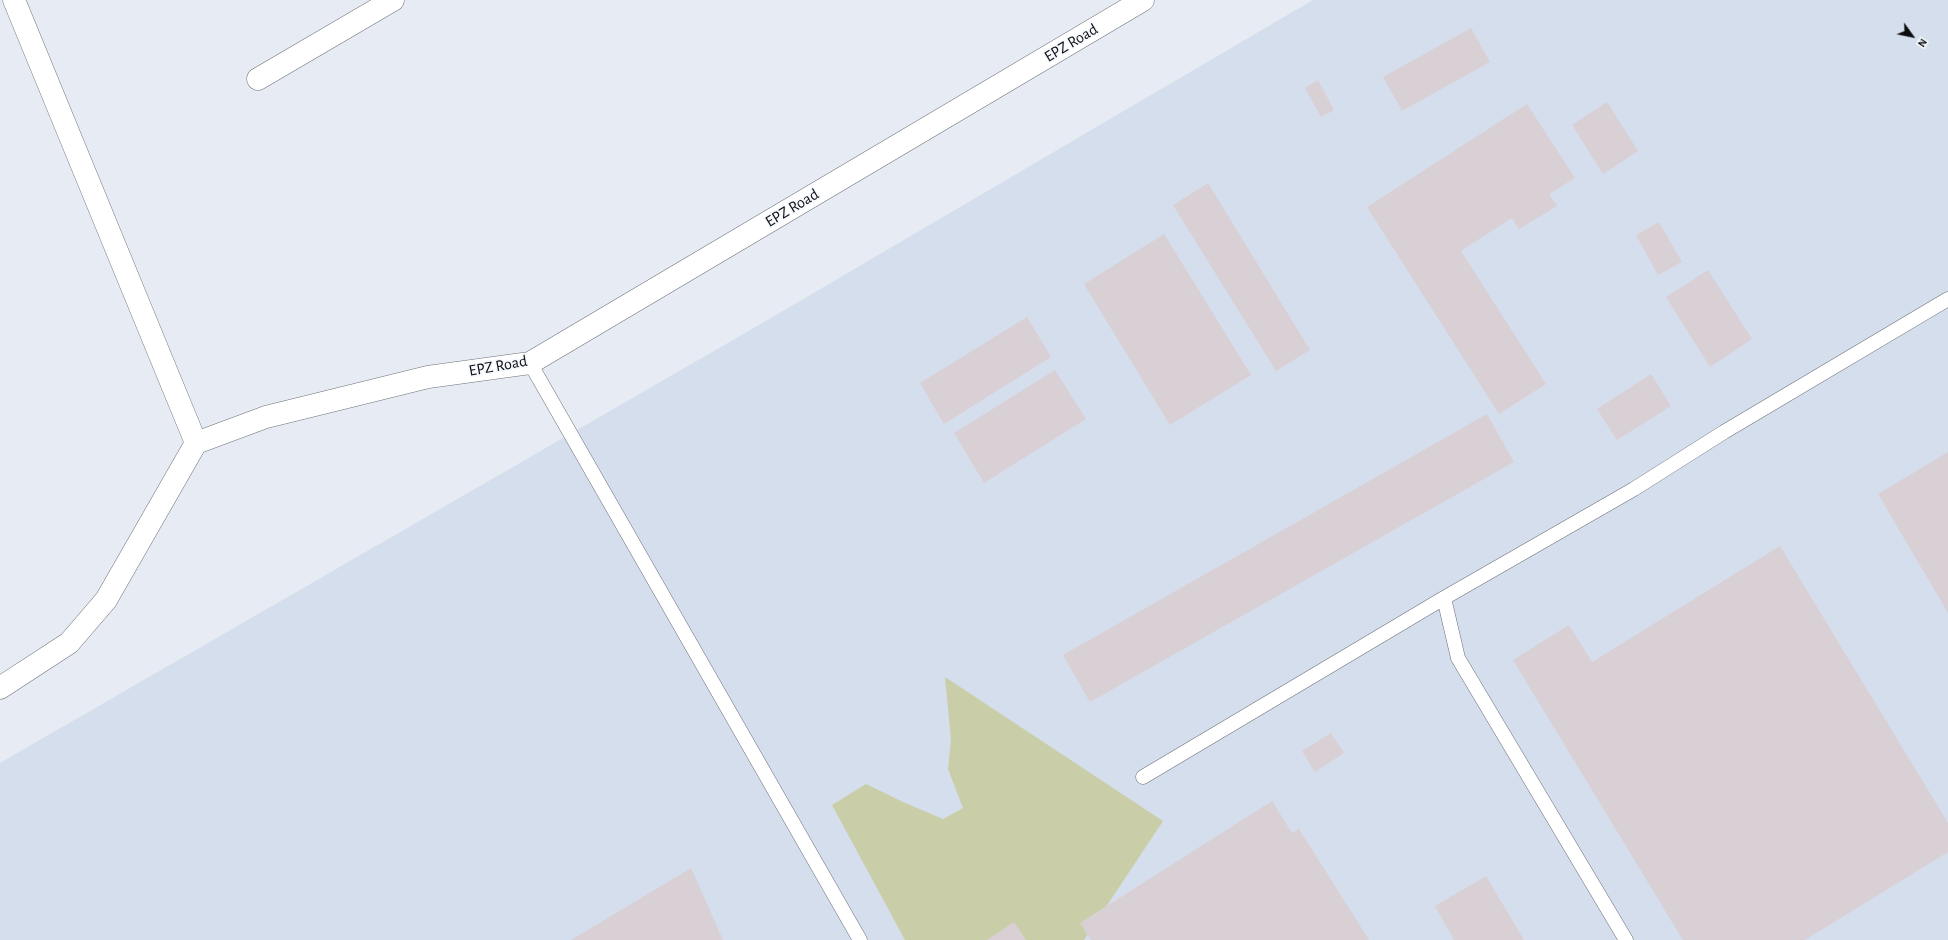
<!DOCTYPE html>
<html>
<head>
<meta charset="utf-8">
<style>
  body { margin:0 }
  #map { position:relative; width:1948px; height:940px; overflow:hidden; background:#e6ebf4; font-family:"Alegreya Sans",sans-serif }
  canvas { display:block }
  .north { position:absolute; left:1892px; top:16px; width:40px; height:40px; -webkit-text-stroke:3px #f5f8fd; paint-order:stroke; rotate:123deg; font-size:11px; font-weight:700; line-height:16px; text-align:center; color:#0c0d10 }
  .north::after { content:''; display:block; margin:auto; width:14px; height:18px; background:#0c0d10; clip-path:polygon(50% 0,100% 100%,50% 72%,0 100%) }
</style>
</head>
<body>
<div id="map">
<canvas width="1948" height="940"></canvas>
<div class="north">N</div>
</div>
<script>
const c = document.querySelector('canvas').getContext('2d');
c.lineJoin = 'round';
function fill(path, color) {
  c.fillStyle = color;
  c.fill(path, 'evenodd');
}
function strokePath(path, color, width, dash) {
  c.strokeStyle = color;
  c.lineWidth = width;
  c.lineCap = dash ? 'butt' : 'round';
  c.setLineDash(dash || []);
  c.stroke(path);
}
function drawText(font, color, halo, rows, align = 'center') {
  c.font = font + ' "Alegreya Sans",sans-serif';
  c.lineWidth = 3.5;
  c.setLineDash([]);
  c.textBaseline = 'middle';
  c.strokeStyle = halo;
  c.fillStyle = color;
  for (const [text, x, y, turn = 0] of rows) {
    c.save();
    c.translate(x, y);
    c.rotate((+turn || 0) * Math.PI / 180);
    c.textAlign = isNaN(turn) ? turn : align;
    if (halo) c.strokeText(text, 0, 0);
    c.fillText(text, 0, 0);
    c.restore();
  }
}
fill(new Path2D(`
  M1313 0H1948V940H0V763L759 325Z`), '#d5deec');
fill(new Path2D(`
  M945 677 1163 821 1084 940H905L832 805 866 784 903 802 943 819 963 808 948 769 951 740Z`), '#c9cea8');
fill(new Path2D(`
  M1471 28 1490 62 1402 111 1383 77Z
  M1318 80 1334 110 1321 117 1305 88Z
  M1607 102 1638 151 1603 174 1572 125Z
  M1527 104 1575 178 1549 194 1557 206 1519 229 1512 218 1461 251 1546 384 1499 414 1367 207Z
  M1208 183 1310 350 1276 371 1173 205Z
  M1659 222 1682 262 1658 275 1636 235Z
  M1164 234 1251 375 1170 425 1084 284Z
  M1708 270 1752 339 1710 367 1666 297Z
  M1027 317 1051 357 944 424 920 383Z
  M1055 370 1086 419 984 483 954 433Z
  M1651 374 1671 406 1617 440 1597 409Z
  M1487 414 1514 462 1090 702 1063 655Z
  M1948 452V613L1878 494Z
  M1780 546 1948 823V852L1805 940H1683L1513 660 1569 625 1592 662Z
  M1331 733 1344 753 1315 772 1302 751Z
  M1272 801 1292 833 1299 829 1369 940H1091L1080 923Z
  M691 868 723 940H571Z
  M1486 876 1524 940H1454L1435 906Z
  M1014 922 1026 940H987Z`), '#d9d0d5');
const service = new Path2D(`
  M530 363 860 940
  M1444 598 1458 658 1626 940
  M1143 777 1444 598 1634 489 1724 432 1948 299`);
const minor = new Path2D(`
  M14 0 196 443
  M258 79 393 0
  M0 688 69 643 106 600 196 443 266 417 428 377 530 363 1143 0`);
strokePath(service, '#6d7279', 15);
strokePath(minor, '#6d7279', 23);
strokePath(service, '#fff', 14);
strokePath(minor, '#fff', 22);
drawText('16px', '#0c0d10', '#f5f8fd', [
  ["EPZ Road",1071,43,-31],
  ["EPZ Road",792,208,-31],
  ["EPZ Road",498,366,-10]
]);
</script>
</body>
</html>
